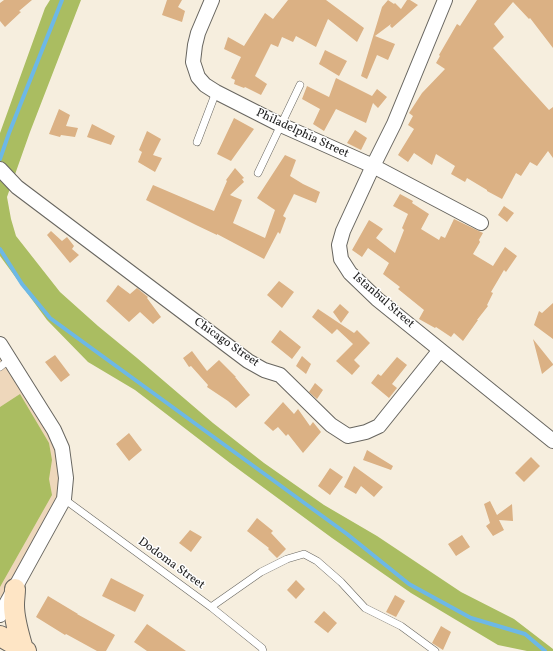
<!DOCTYPE html>
<html>
<head>
<meta charset="utf-8">
<style>
  body { margin:0 }
  canvas { display:block; background:#f6eede }
</style>
</head>
<body>
<canvas width="553" height="651"></canvas>
<script>
const c = document.querySelector('canvas').getContext('2d');
c.lineJoin = 'round';
function fill(path, color) {
  c.fillStyle = color;
  c.fill(path, 'evenodd');
}
function strokePath(path, color, width, dash) {
  c.strokeStyle = color;
  c.lineWidth = width;
  c.lineCap = dash ? 'butt' : 'round';
  c.setLineDash(dash || []);
  c.stroke(path);
}
function drawText(font, color, halo, rows, align = 'center') {
  c.font = font + ' Vollkorn,serif';
  c.lineWidth = 3;
  c.setLineDash([]);
  c.textBaseline = 'middle';
  c.strokeStyle = halo;
  c.fillStyle = color;
  for (const [text, x, y, turn = 0] of rows) {
    c.save();
    c.translate(x, y);
    c.rotate((+turn || 0) * Math.PI / 180);
    c.textAlign = isNaN(turn) ? turn : align;
    if (halo) c.strokeText(text, 0, 0);
    c.fillText(text, 0, 0);
    c.restore();
  }
}
fill(new Path2D(`
  M0 344 54 430 66 478 15 589 0 597Z`), '#eed7bb');
fill(new Path2D(`
  M50 0H81L30 132 7 197 11 219 16 236 60 292 98 326 137 358 213 423 264 463 324 505 377 536 461 592 514 619 553 649V651H527L498 645 411 593 332 538 230 463 135 390 88 362 47 320 0 256V133L45 8Z
  M20 394 49 443 52 460 49 479 52 495 0 587V407Z`), '#aabd61');
strokePath(new Path2D(`
  M0 159 9 133 62 0
  M0 249 22 284 50 318 347 534 409 584 471 618 525 634 545 651`), '#6db8e6', 4);
fill(new Path2D(`
  M4 0H32L19 11 21 12 5 27 0 21V3Z
  M167 0H182L178 7 185 11 182 22 162 15Z
  M288 0H326L364 28 357 42 328 19 316 47 296 36 293 42 282 37 278 47 271 44 255 76 267 84 261 95 245 87 244 88 234 84 235 80 231 78 241 57 224 49 228 37 244 46 265 13 273 19Z
  M388 0 394 4 395 3 401 9 407 0H410L418 5 392 28 390 26 391 24 375 36 395 44 388 60 377 55 367 79 361 76 382 7Z
  M477 0H553V48L530 18 529 19 513 2 494 24 504 37 493 48 549 110 553 107V158L548 151 537 166 530 162 521 176 516 173 502 199 487 191V190L467 178 465 182 451 174 455 166 436 154 432 165 414 153 408 162 398 155 414 129 408 125 413 116 409 113 422 93 445 69 436 63 440 56 439 55 457 24 460 26Z
  M325 50 347 61 339 76 319 64Z
  M336 78 372 96 377 89 387 97 378 108 373 103 366 123 336 109 324 131 313 124 320 109 302 99 307 86 329 97Z
  M59 109 70 115 66 126 78 128 75 137 61 135 60 137 49 134Z
  M234 118 254 129 231 161 217 154Z
  M92 124 115 136 111 145 87 137Z
  M355 130 367 138 361 150 347 143Z
  M147 131 161 139 153 155 162 158 155 172 138 162 142 152 139 150Z
  M285 155 296 160 290 176 303 184 320 192 316 203 294 194 283 216 286 218 280 234 278 232 264 259 217 234V235L196 225 146 200 153 185 214 211 227 181 226 180 235 168 244 178 242 179 244 182 230 195 242 200 233 223 265 238 275 210 257 198Z
  M400 194 413 201 412 203 429 214 421 229 439 240 441 236 445 238 454 219 483 233 479 240 480 242 473 254 493 266 505 247 517 256 506 272 504 270 491 292 493 293 487 305 488 306 477 320H478L463 341 454 333 451 337 436 327 435 328 419 319 424 310 398 289 400 287 383 274 389 263 368 248 362 257 352 250 369 220 383 229 376 238 395 253 404 230 402 228 408 214 393 206Z
  M504 206 514 213 507 222 498 215Z
  M51 231 62 241 67 237 74 246 72 249 79 255 70 263 47 235Z
  M279 281 294 292 282 308 267 295Z
  M118 285 130 294 137 288 148 297 147 298 161 317 153 324 140 312 129 322 106 301Z
  M553 303V339L534 325 539 311 542 313Z
  M340 304 349 312 341 323 333 312Z
  M318 309 354 333 357 330 370 343 354 360 360 366 352 375 336 361 353 344 337 329 332 334 312 317Z
  M280 330 301 347 292 359 271 342Z
  M533 339 553 364V365L542 374Z
  M192 351 207 371 219 360 236 377H235L250 395 236 408 228 401 207 387 208 385 191 366 189 367 183 358Z
  M55 355 70 375 61 382 45 362Z
  M302 356 311 364 306 374 296 366Z
  M397 357 407 365 392 384 397 388 389 398 371 383 378 374 381 376Z
  M315 383 323 390 317 399 309 392Z
  M283 402 294 414 298 409 310 426 313 422 321 432 303 453 288 434 286 436 278 427 273 431 264 423Z
  M129 433 142 450 129 461 116 444Z
  M367 450 393 466 391 470 363 460Z
  M531 457 540 466 524 482 515 473Z
  M354 466 383 487 374 497 361 486 356 494 344 487Z
  M330 468 343 477 330 495 318 486Z
  M490 501 497 515 512 504 513 521 499 520 504 530 493 536 486 526 490 523 484 504Z
  M257 518 273 531 271 533 286 549 277 558 268 549 269 548 247 531Z
  M190 530 202 537 191 552 179 543Z
  M462 535 470 547 456 556 448 544Z
  M111 578 144 595 135 612 102 596Z
  M296 580 305 589 296 599 287 590Z
  M395 595 405 601 396 617 386 612Z
  M48 596 78 614H77L115 635 106 651H97L66 634 65 635 36 617Z
  M324 611 337 623 328 633 314 622Z
  M147 624 186 651H147L134 642Z
  M441 626 451 632 443 650 432 643Z`), '#dbb184');
const lane = new Path2D(`
  M197 142 216 92
  M258 173 300 85
  M0 367 10 359
  M64 499 211 607 262 648 263 651
  M211 607 261 572 287 559 304 554 317 561 341 582 365 608 401 626 435 651`);
const street = new Path2D(`
  M212 0 198 33 195 45 193 62 198 77 205 85 216 92 281 125 373 166 481 223
  M445 0 394 124 373 166 343 231 339 245 341 259 350 273 377 299 553 441
  M0 169 17 187 248 361 264 370 280 375 331 425 348 436 366 432 379 426 440 350
  M0 344 54 430 62 448 66 478 64 499 0 615`);
const secondary = new Path2D(`
  M15 589C15 594 14 599 14 605 14 620 19 635 23 649
  M0 636 26 651`);
strokePath(lane, '#686660', 8);
strokePath(street, '#686660', 16);
strokePath(secondary, '#686660', 22);
strokePath(lane, '#fff', 7);
strokePath(street, '#fff', 14);
strokePath(secondary, '#fee5c5', 20);
drawText('12px', '#1c1c1c', '#fff', [
  ["Philadelphia Street",302,134,25],
  ["Istanbul Street",383,301,41],
  ["Chicago Street",226,343,35],
  ["Dodoma Street",171,564,36]
]);
</script>
</body>
</html>
